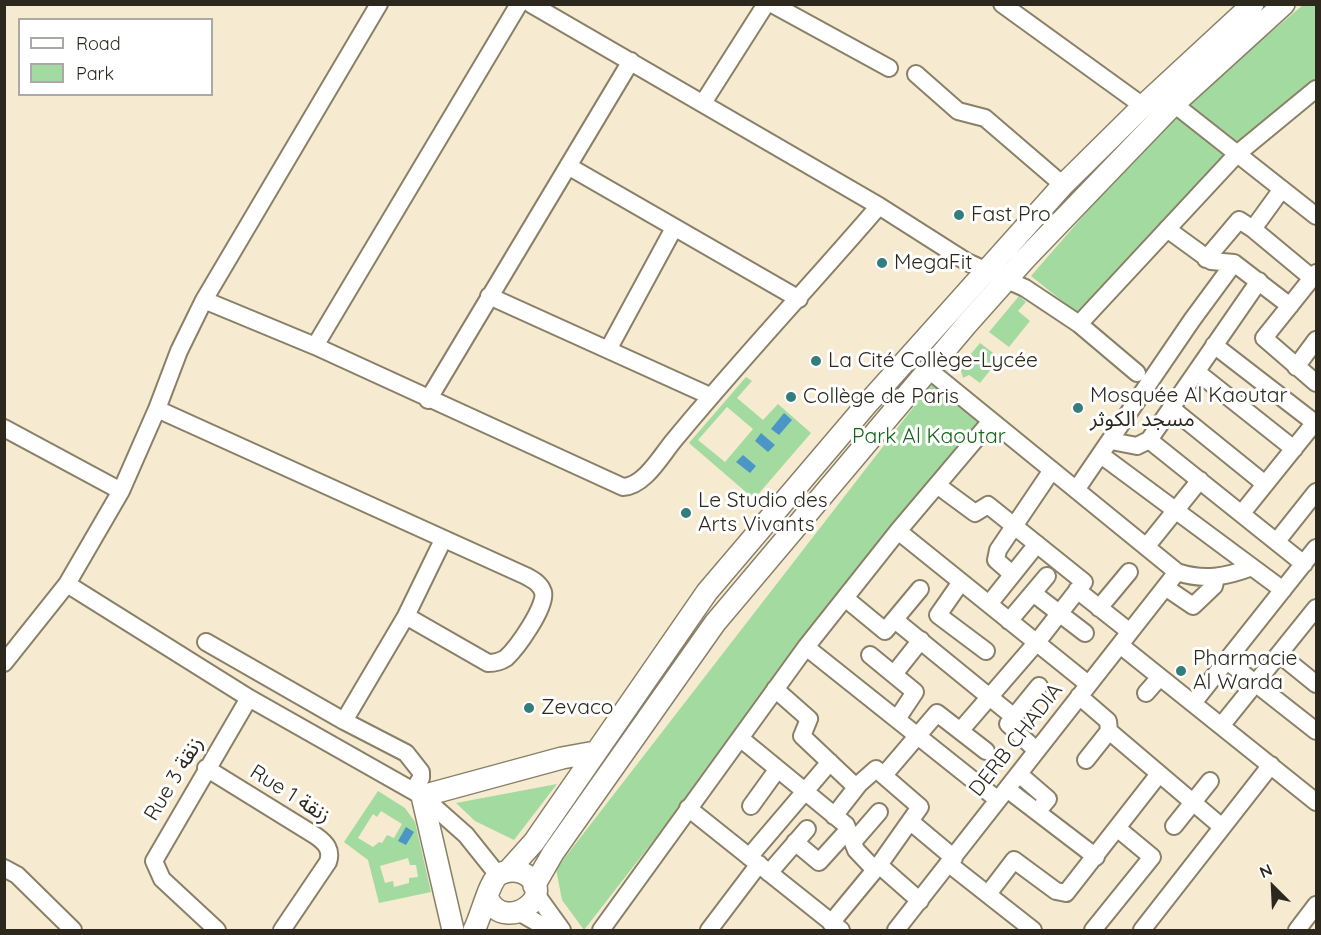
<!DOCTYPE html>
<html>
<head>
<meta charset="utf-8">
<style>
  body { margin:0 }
  #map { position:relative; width:1321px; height:935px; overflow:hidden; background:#f6ebd0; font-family:Quicksand,sans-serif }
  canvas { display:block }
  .frame { position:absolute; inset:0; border:6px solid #2c281e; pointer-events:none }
  .legend { position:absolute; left:18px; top:18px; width:195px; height:78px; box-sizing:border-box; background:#fff; border:2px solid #aba9a5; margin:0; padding:8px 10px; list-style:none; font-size:18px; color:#2c281e }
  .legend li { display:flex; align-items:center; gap:12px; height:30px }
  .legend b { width:30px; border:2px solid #aba9a5 }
  .north { position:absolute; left:1243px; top:857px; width:60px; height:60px; -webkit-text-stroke:4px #fff; paint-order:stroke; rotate:336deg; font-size:16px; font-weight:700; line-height:24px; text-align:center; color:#2c281e }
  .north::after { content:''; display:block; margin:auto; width:21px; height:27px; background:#2c281e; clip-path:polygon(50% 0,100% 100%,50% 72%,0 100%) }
</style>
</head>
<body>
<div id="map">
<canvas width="1321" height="935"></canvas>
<div class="frame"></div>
<ul class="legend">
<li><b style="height:8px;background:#fff"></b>Road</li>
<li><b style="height:16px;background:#a2da9f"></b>Park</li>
</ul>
<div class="north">N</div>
</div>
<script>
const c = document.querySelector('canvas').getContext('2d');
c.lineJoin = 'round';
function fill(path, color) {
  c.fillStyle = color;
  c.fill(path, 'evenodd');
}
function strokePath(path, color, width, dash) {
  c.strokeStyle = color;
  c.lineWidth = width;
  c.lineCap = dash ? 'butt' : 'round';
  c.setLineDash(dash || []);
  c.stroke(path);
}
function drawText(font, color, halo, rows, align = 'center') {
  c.font = font + ' Quicksand,"Noto Sans Arabic",sans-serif';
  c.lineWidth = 6;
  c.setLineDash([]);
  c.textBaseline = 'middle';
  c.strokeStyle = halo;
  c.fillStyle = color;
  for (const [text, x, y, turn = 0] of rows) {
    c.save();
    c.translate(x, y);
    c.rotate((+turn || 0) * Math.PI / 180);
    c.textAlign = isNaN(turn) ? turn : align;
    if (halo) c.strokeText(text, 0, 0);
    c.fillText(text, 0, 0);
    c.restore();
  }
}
fill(new Path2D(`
  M1303 5H1316V80L1248 139 1077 313 1031 276 1123 170 1188 102Z
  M1019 296 1026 302 1018 311 1030 321 1009 347 989 332Z
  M980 343 1000 358 980 383 969 375 963 378 960 367Z
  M746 377 752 381 737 398 763 420 778 404 811 433 754 499 689 443ZM727 407 753 429 725 462 698 440Z
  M933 382 979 422 584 930 562 900 556 869Z
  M557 784 514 840 475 821 456 803Z
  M378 791 405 808 415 822 431 892 379 903 368 860 344 842ZM381 811 402 824 394 838 387 835 382 843 379 842 373 847 358 838 373 814 377 817ZM408 858 410 865H416L418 877 409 878V883L394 887 393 881 385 883 380 866Z`), '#a2da9f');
fill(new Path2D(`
  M784 413 792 420 779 435 771 429Z
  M761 433 775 445 768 452 755 441Z
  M743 455 756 466 750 473 736 462Z
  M406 827 414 832 406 845 398 841Z`), '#4b96c6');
const minor = new Path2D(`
  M379 4 204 300 179 351 157 409 526 576C533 580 540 583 543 592 547 606 517 648 506 658 500 662 495 663 488 663L406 616
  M531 4 879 206 967 262 1025 288 1079 324 1137 373
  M772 4 889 68
  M1002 4 1143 106
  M916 74 958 111 985 118 1063 185
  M703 103 766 4
  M1174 104 1316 216
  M568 166 799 299
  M1282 189 1253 229 1312 278
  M1167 229 1211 261 1234 263 1290 306
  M1206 259 1239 220 1253 229
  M1316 273 1264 338 1316 383
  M489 296 710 396
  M204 300 315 346 623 487C645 486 662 454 675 439 741 359 812 284 879 206
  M1079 324 1237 154 1316 89
  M1214 345 1315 423
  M315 346 519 4
  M609 348 674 228
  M1296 367 1316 340
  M929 370 1177 572C1204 581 1226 577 1252 567
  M1197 372 1294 449
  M428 400 631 61
  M1171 408 1265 484
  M4 428 121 491
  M1149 440 1304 564
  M1111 441 1137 446 1149 440 1259 281
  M1101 455 1283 590
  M937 485 975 513 988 505 1084 582 1037 642 960 731
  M1076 490 1192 320 1234 263
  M1242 513 1316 421
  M898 531 1088 684
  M1277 541 1316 492
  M1146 547 1200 480
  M1012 574 996 560 998 550 1052 470
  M961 582 938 615 986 651
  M67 584 249 698 422 796 466 835 498 875
  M1165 587 1193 606 1214 586 1216 577
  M1077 590 1130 632
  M1033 593 1085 633
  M845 598 885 631 920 589
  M989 604 1037 544
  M1099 608 1129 572
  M895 620 1014 717
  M1009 621 1047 576
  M206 642 344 721 406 753 421 772V778L413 791
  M1120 645 1316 802
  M806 647 998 800
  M1279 654 1316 684
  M870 655 915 692 897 719
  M1227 661 1316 731
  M4 663 67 584 121 491 157 409
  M894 674 921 640
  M775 689 809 719 802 736 856 787
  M1146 693 1160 677
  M1079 696 1108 721 1109 731 1086 760
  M1193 703 1316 548
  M344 721 406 616 443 540
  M1221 726 1316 608
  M1109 731 1222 827
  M740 738 846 825 856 850 875 870
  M1036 750 1008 724 1039 686
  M206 768 316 836C326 843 332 850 328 862L282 930
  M1019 774 1048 799 1037 812
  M884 775 937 713 986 751
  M1007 789 1096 857
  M751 806 777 770
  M688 808 841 930
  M911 822 954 858
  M1174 826 1210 781
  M795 842 819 862 848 830
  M853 842 879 812
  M749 857 830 762
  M949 864 1033 930
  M879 865 920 901
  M4 868 17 875 73 930
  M769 873 807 829
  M536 894 562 930
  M988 894 1014 860 1056 891 1066 893 1159 774
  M524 915 550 930
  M831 923 879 865 920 807 876 769 859 784 834 816
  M217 930 162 879 154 861 249 698
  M601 930 806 647 898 531 991 421
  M709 930 759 864
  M896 930 1177 572
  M1093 930 1152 857 1117 828
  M1142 930 1271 765
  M1297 930 1316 905`);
const major = new Path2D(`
  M508 871 534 842 707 592 867 404 1063 185 1146 103 1253 4
  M534 886 553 853 715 623 967 324 1025 259 1174 104 1284 4
  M453 930 422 796 562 758 595 752
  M474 930C482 915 489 880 500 874 507 870 515 870 523 873 562 893 506 935 488 899`);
strokePath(minor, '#8a8068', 20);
strokePath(major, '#8a8068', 24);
strokePath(minor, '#fff', 16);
strokePath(major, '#fff', 21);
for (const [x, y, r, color] of [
  [959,215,6,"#347d7d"],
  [882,263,6,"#347d7d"],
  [816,361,6,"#347d7d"],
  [791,397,6,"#347d7d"],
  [1078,408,6,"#347d7d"],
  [686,513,6,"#347d7d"],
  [1181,671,6,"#347d7d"],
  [529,708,6,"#347d7d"]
]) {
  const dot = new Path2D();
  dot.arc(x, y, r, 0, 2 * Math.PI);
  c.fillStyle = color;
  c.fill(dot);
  strokePath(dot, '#fff', 2);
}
drawText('21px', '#2c281e', '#fff', [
  ["Fast Pro",971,215],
  ["MegaFit",894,263],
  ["La Cité Collège-Lycée",828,361],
  ["Mosquée Al Kaoutar",1090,396],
  ["مسجد الكوثر",1090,420],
  ["Collège de Paris",803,397],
  ["Le Studio des",698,501],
  ["Arts Vivants",698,525],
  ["Pharmacie",1193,659],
  ["Al Warda",1193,683],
  ["Zevaco",541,708]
], 'left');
drawText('21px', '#136517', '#fff', [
  ["Park Al Kaoutar",929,437]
]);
drawText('21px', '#2c281e', '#fff', [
  ["DERB CHADIA",1016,740,-52],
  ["Rue 3 زنقة",174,779,-59],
  ["Rue 1 زنقة",290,794,32]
]);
</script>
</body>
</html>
